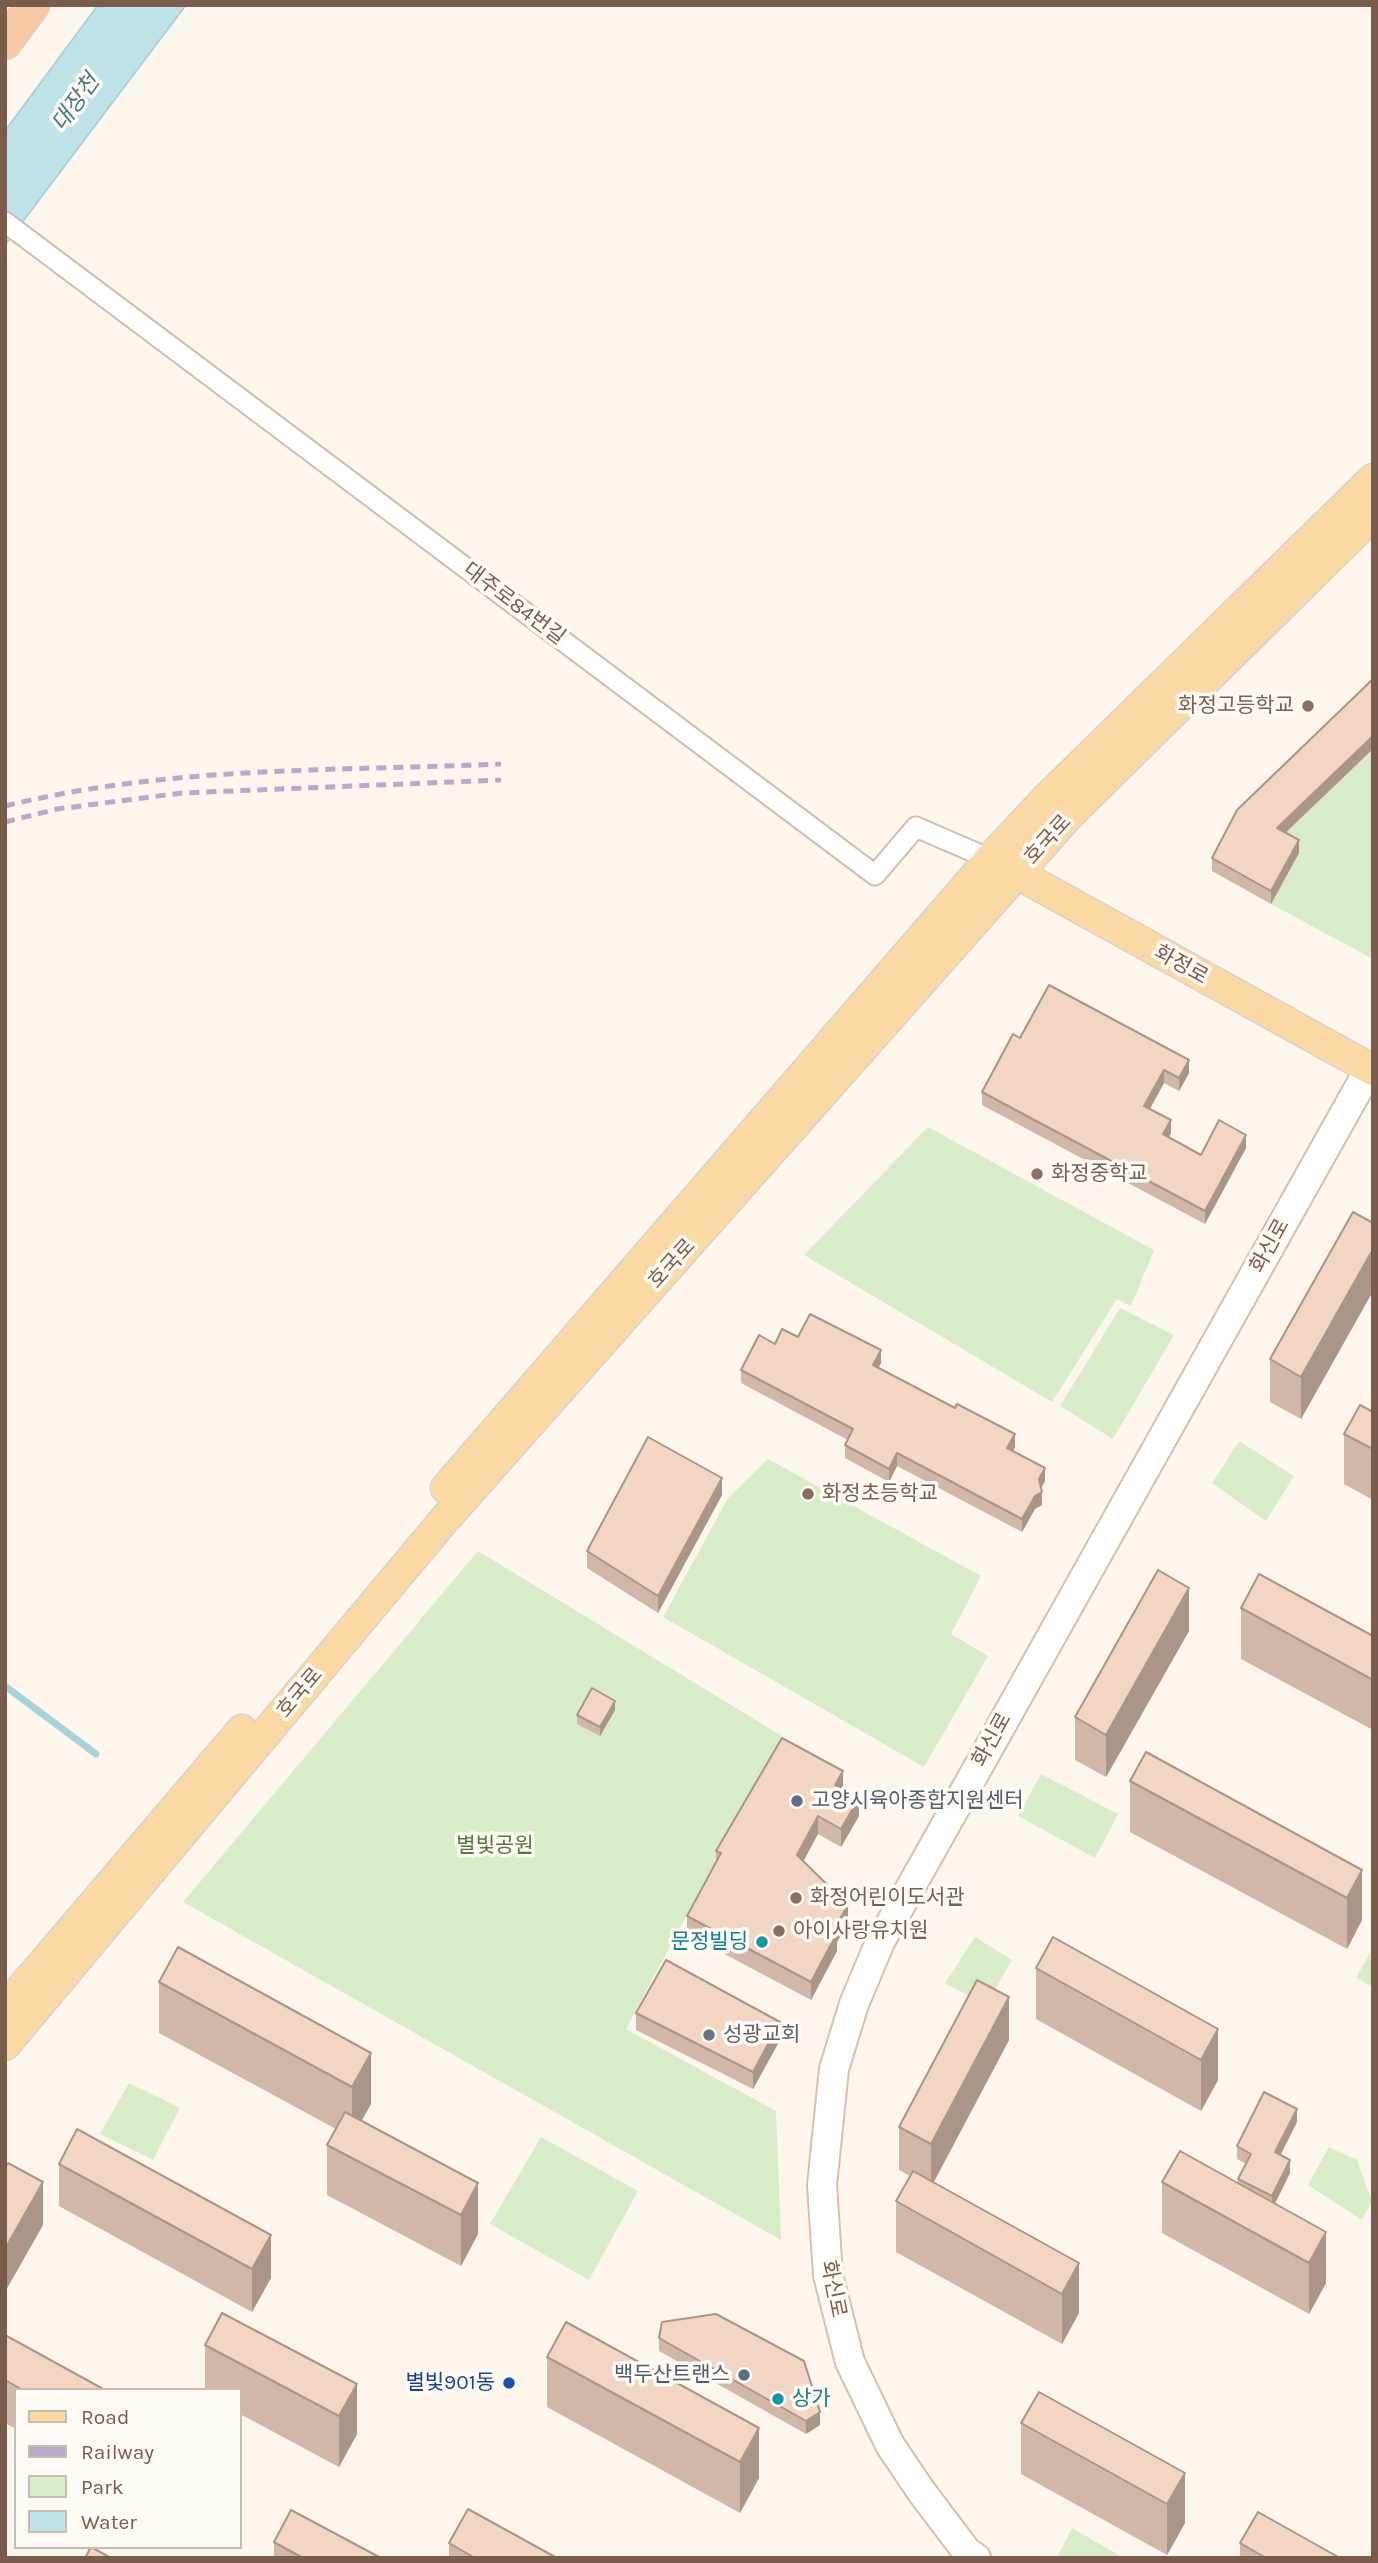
<!DOCTYPE html>
<html>
<head>
<meta charset="utf-8">
<style>
  body { margin:0 }
  #map { position:relative; width:1378px; height:2563px; overflow:hidden; background:#fdf6ec; font-family:Karla,sans-serif }
  canvas { display:block }
  .frame { position:absolute; inset:0; border:7px solid #7a5c4d; pointer-events:none }
  .legend { position:absolute; left:14px; top:2388px; width:228px; height:161px; box-sizing:border-box; background:#fffaf3; border:2px solid #cabbb1; margin:0; padding:9px 12px; list-style:none; font-size:21px; color:#7a5c4d }
  .legend li { display:flex; align-items:center; gap:14px; height:35px }
  .legend b { width:35px; border:2px solid #cabbb1 }
</style>
</head>
<body>
<div id="map">
<canvas width="1378" height="2563"></canvas>
<div class="frame"></div>
<ul class="legend">
<li><b style="height:9px;background:#fbd9a5"></b>Road</li>
<li><b style="height:9px;background:#b9a8c9"></b>Railway</li>
<li><b style="height:19px;background:#d8ecc9"></b>Park</li>
<li><b style="height:19px;background:#bfe3e8"></b>Water</li>
</ul>
</div>
<script>
const c = document.querySelector('canvas').getContext('2d');
c.lineJoin = 'round';
function fill(path, color) {
  c.fillStyle = color;
  c.fill(path, 'evenodd');
}
function strokePath(path, color, width, dash) {
  c.strokeStyle = color;
  c.lineWidth = width;
  c.lineCap = dash ? 'butt' : 'round';
  c.setLineDash(dash || []);
  c.stroke(path);
}
function drawText(font, color, halo, rows, align = 'center') {
  c.font = font + ' Karla,"Noto Sans KR",sans-serif';
  c.lineWidth = 7;
  c.setLineDash([]);
  c.textBaseline = 'middle';
  c.strokeStyle = halo;
  c.fillStyle = color;
  for (const [text, x, y, turn = 0] of rows) {
    c.save();
    c.translate(x, y);
    c.rotate((+turn || 0) * Math.PI / 180);
    c.textAlign = isNaN(turn) ? turn : align;
    if (halo) c.strokeText(text, 0, 0);
    c.fillText(text, 0, 0);
    c.restore();
  }
}
fill(new Path2D(`
  M1373 749V959L1271 904 1299 853 1277 841Z
  M928 1127 1154 1250 1131 1306 1117 1299 1052 1402 804 1255Z
  M1120 1308 1174 1335 1113 1439 1060 1406Z
  M1239 1441 1294 1476 1266 1521 1212 1483Z
  M768 1459 981 1576 951 1634 988 1656 924 1767 663 1617 728 1498Z
  M478 1551 782 1736 626 2029 776 2111 781 2240 183 1902Z
  M1041 1774 1118 1814 1095 1858 1018 1816Z
  M975 1937 1012 1960 986 2005 945 1983Z
  M1373 1947V1987L1356 1978Z
  M129 2083 180 2108 153 2160 100 2134Z
  M541 2137 638 2191 589 2280 490 2224Z
  M1329 2147 1357 2160 1372 2201 1362 2220 1308 2185Z
  M1072 2528 1124 2558H1057Z`), '#d8ecc9');
const water = new Path2D(`
  M98 5H186L5 245V131Z`);
fill(water, '#bfe3e8');
strokePath(water, '#a5d3da', 2);
strokePath(new Path2D(`
  M5 1686 96 1754`), '#a5d3da', 7);
const minor = new Path2D(`
  M5 222 875 875 916 827 990 859`);
const secondary = new Path2D(`
  M976 2558 967 2552 921 2491 890 2445 850 2362 828 2275 822 2185 834 2069 854 2004 880 1942 1370 1068`);
const primary = new Path2D(`
  M1000 864 1373 1070
  M446 1488 990 859 1047 798 1373 479
  M5 2008 242 1730
  M5 2045 445 1519 1067 817 1373 515`);
const trunk = new Path2D(`
  M5 43 33 5`);
strokePath(minor, '#d1beb0', 23);
strokePath(secondary, '#d6c0b0', 32);
strokePath(primary, '#dad1cd', 33);
strokePath(trunk, '#dad1cd', 35);
strokePath(minor, '#fff', 19);
strokePath(secondary, '#fff', 28);
strokePath(primary, '#fbd9a5', 30);
strokePath(trunk, '#f9c8a4', 32);
strokePath(new Path2D(`
  M5 806C167 766 336 771 501 764
  M5 822 57 809 182 793 501 780`), '#b9a8c9', 5, [10, 7]);
fill(new Path2D(`
  M1286 833 1299 853 1271 904 1212 871V858Z
  M1020 1038 1189 1073 1179 1091 1164 1083 1150 1109 1171 1133 1169 1137 1201 1155 1246 1148 1205 1224 982 1105V1092Z
  M1373 1223V1291L1301 1419 1270 1402V1359Z
  M798 1337 881 1363 878 1368 1015 1447 1013 1451 1045 1481 1041 1488 1042 1505 1035 1509 1022 1532 897 1466 889 1482 845 1458V1445L848 1440 741 1383V1370L775 1344Z
  M1373 1412V1500L1344 1484V1434Z
  M722 1495 658 1613 587 1568V1551Z
  M1241 1608 1373 1636V1730L1241 1659Z
  M1189 1631 1106 1777 1075 1760V1717Z
  M615 1710 600 1736 577 1724V1715Z
  M1130 1781 1362 1870V1920L1347 1949 1130 1832Z
  M842 1789 859 1816 841 1847 818 1834 803 1861 848 1923 837 1942V1951L811 2000 687 1934V1916L716 1862V1851Z
  M1036 1968 1218 2029V2080L1201 2111 1036 2019Z
  M159 1982 371 2053V2104L361 2121 478 2183V2234L461 2266 327 2195V2145L336 2129 159 2033Z
  M636 2013 780 2040 753 2089 636 2030Z
  M1009 2040 934 2182 1079 2263V2313L1062 2344 896 2252V2201L910 2176 899 2170V2127Z
  M1297 2122 1280 2155 1290 2173 1275 2204 1326 2283 1309 2314 1162 2233V2182L1238 2183V2179L1246 2164 1237 2159V2146Z
  M59 2164 271 2278 252 2312 59 2206Z
  M5 2335 105 2390H16V2429L5 2423Z
  M659 2338 820 2425 806 2434 659 2351Z
  M205 2345 357 2384V2434L339 2467 240 2414V2390H205Z
  M547 2357 759 2428V2478L740 2513 547 2407Z
  M1021 2423 1185 2473V2523L1167 2555 1021 2474Z
  M274 2542 381 2558H274Z
  M449 2543 557 2558H449Z
  M1240 2543 1340 2558H1240Z`), '#d1b7a8');
fill(new Path2D(`
  M1373 736V749L1277 841V828Z
  M1299 840V853L1271 904V891Z
  M1189 1060V1073L1179 1091V1078Z
  M1164 1070V1083L1144 1119V1106Z
  M1171 1120V1133L1163 1147V1134Z
  M1246 1135V1148L1205 1224V1211Z
  M1373 1249V1291L1301 1419V1377Z
  M881 1350V1363L873 1378V1365Z
  M1015 1434V1447L1007 1461V1448Z
  M897 1453V1466L889 1482V1469Z
  M1045 1468V1481L1039 1492V1479Z
  M722 1478V1495L658 1613V1596Z
  M1042 1492V1505L1035 1509 1022 1532V1519L1035 1496Z
  M1189 1588V1631L1106 1777V1735Z
  M615 1701V1710L600 1736V1727Z
  M843 1771V1789L835 1785Z
  M859 1798V1816L841 1847V1829Z
  M818 1816V1834L797 1873V1855Z
  M1362 1870V1920L1347 1949V1898Z
  M848 1905V1923L837 1942V1951L811 2000V1982L833 1931Z
  M1009 1997V2040L931 2187V2144Z
  M780 2022V2040L753 2089V2072Z
  M1218 2029V2080L1201 2111V2060Z
  M371 2053V2104L352 2138V2087Z
  M1297 2109V2122L1275 2166V2152Z
  M1290 2160V2173L1272 2209V2196Z
  M43 2182V2225L5 2292V2249Z
  M478 2183V2234L461 2266V2215Z
  M1326 2232V2283L1309 2314V2263Z
  M271 2235V2278L252 2312V2269Z
  M1079 2263V2313L1062 2344V2294Z
  M357 2384V2434L339 2467V2416Z
  M820 2412V2425L806 2434V2421Z
  M759 2428V2478L740 2513V2462Z
  M1185 2473V2523L1167 2555V2504Z`), '#aa9588');
const building = new Path2D(`
  M1373 679V736L1277 828 1299 840 1271 891 1212 858 1237 810Z
  M1049 985 1189 1060 1179 1078 1164 1070 1144 1106 1171 1120 1163 1134 1201 1155 1219 1120 1246 1135 1205 1211 982 1092 1013 1034 1020 1038Z
  M1353 1212 1373 1223V1249L1301 1377 1270 1359Z
  M810 1314 881 1350 873 1365 955 1408 957 1404 1015 1434 1007 1448 1045 1468 1039 1479 1042 1492 1035 1496 1022 1519 897 1453 889 1469 845 1445 853 1429 741 1370 759 1335 775 1344 782 1329 798 1337Z
  M1360 1405 1373 1412V1449L1344 1434Z
  M648 1437 722 1478 658 1596 587 1551Z
  M1158 1570 1189 1588 1106 1735 1075 1717Z
  M1259 1574 1373 1636V1680L1241 1608Z
  M592 1688 615 1701 600 1727 577 1715Z
  M782 1738 843 1771 835 1785 859 1798 841 1829 818 1816 797 1855 848 1905 833 1931 837 1933 811 1982 687 1916 721 1853 716 1851Z
  M1146 1752 1362 1870 1347 1898 1130 1781Z
  M1053 1937 1218 2029 1201 2060 1036 1968Z
  M178 1947 371 2053 352 2087 159 1982Z
  M666 1960 780 2022 753 2072 636 2013Z
  M977 1980 1009 1997 931 2144 899 2127Z
  M1264 2092 1297 2109 1275 2152 1290 2160 1272 2196 1238 2179 1251 2154 1237 2146Z
  M345 2112 478 2183 461 2215 327 2145Z
  M77 2129 271 2235 252 2269 59 2164Z
  M1180 2151 1326 2232 1309 2263 1162 2182Z
  M8 2163 43 2182 5 2249V2167Z
  M913 2171 1079 2263 1062 2294 896 2201Z
  M222 2313 357 2384 339 2416 205 2345Z
  M716 2314 804 2361 820 2412 806 2421 659 2338 662 2322Z
  M566 2322 759 2428 740 2462 547 2357Z
  M5 2335 105 2390H23L5 2380Z
  M1039 2392 1185 2473 1167 2504 1021 2423Z
  M468 2509 557 2558H475L449 2543Z
  M291 2510 381 2558H303L274 2542Z
  M1258 2512 1340 2558H1266L1240 2543Z
  M91 2547 111 2558H85Z`);
fill(building, '#f3d5c3');
strokePath(building, '#aa9588', 2);
for (const [x, y, r, color] of [
  [1308,706,7,"#8d6e63"],
  [1037,1174,7,"#8d6e63"],
  [808,1494,7,"#8d6e63"],
  [797,1801,7,"#5c6f8a"],
  [796,1898,7,"#8d6e63"],
  [779,1931,7,"#8d6e63"],
  [762,1942,7,"#0f9aa8"],
  [709,2035,7,"#6b7280"],
  [744,2375,7,"#5c6f8a"],
  [509,2383,7,"#1a4fb4"],
  [778,2399,7,"#0f9aa8"]
]) {
  const dot = new Path2D();
  dot.arc(x, y, r, 0, 2 * Math.PI);
  c.fillStyle = color;
  c.fill(dot);
  strokePath(dot, '#fffaf3', 2.5);
}
drawText('21px', '#7a5c4d', '#fffaf3', [
  ["대주로84번길",514,604,37],
  ["호국로",1048,840,-48],
  ["화정로",1181,965,29],
  ["화신로",1270,1246,-61],
  ["호국로",672,1264,-48],
  ["호국로",300,1693,-50],
  ["화신로",992,1740,-61],
  ["화신로",833,2289,79]
]);
drawText('21px', '#785e54', '#fffaf3', [
  ["화정고등학교",1294,706,"right"],
  ["화정중학교",1051,1174],
  ["화정초등학교",822,1494],
  ["화정어린이도서관",810,1898],
  ["아이사랑유치원",793,1931]
], 'left');
drawText('21px', '#4e5e75', '#fffaf3', [
  ["고양시육아종합지원센터",811,1801],
  ["백두산트랜스",730,2375,"right"]
], 'left');
drawText('21px', '#537a41', '#fffaf3', [
  ["별빛공원",495,1846]
]);
drawText('21px', '#0d838f', '#fffaf3', [
  ["문정빌딩",748,1942],
  ["상가",792,2399,"left"]
], 'right');
drawText('21px', '#5b616d', '#fffaf3', [
  ["성광교회",723,2035]
], 'left');
drawText('21px', '#164399', '#fffaf3', [
  ["별빛901동",495,2383]
], 'right');
drawText('italic 23px', '#437c86', '#fffaf3', [
  ["대장천",76,103,-54]
]);
</script>
</body>
</html>
